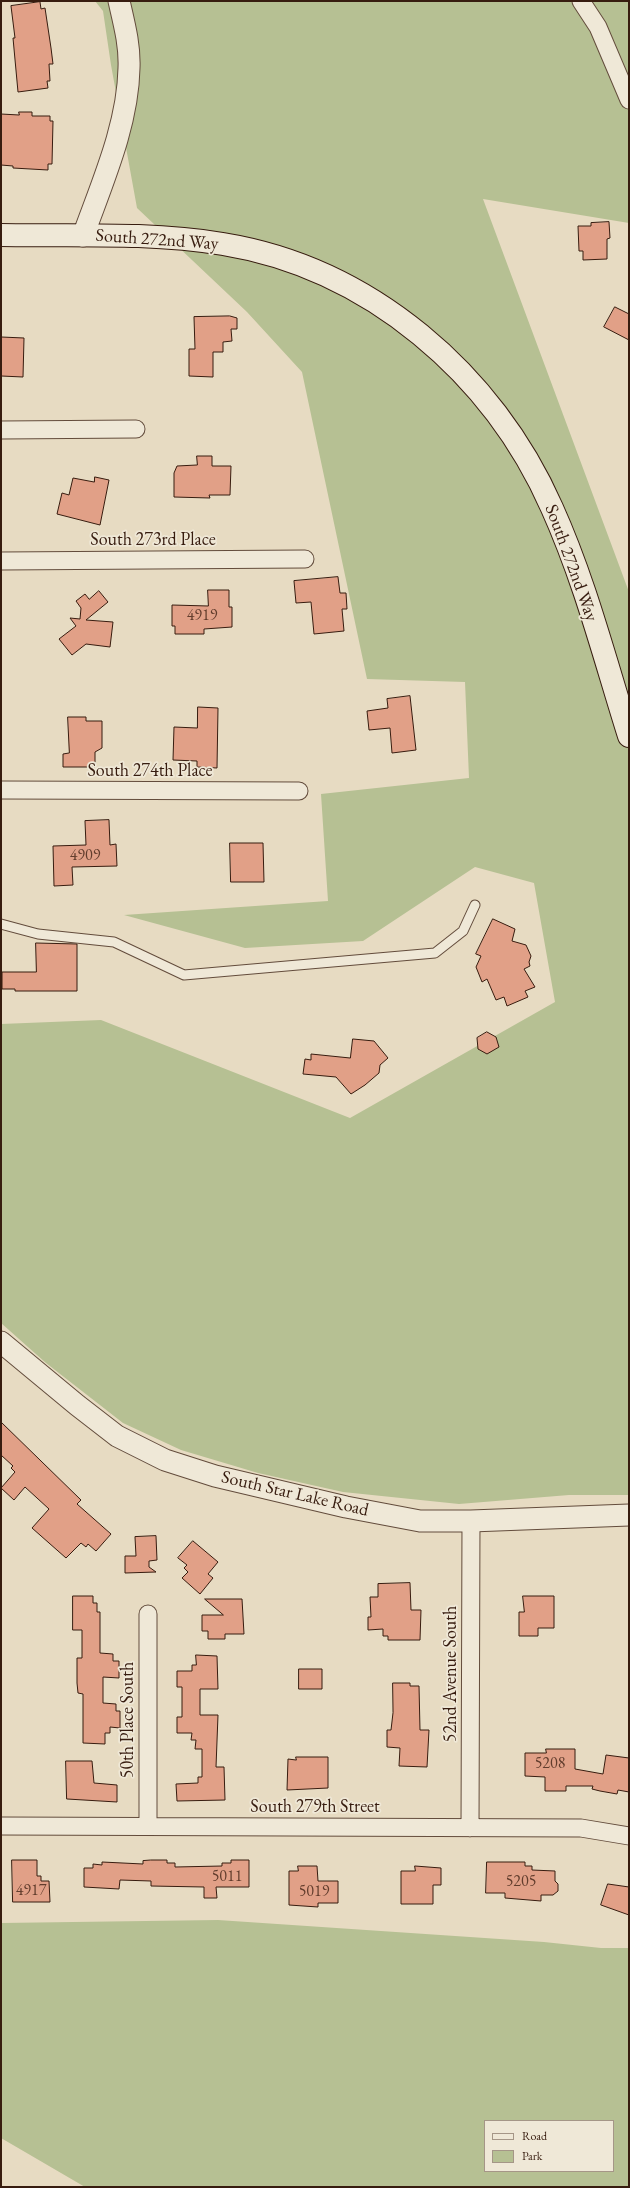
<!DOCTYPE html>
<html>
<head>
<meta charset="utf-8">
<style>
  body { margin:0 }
  #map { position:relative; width:630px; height:2188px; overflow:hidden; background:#e7dbc2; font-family:"EB Garamond",serif }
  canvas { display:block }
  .frame { position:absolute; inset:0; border:2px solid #371c0f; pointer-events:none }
  .legend { position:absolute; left:484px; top:2120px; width:130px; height:52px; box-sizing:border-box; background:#efe8d7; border:1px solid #a59687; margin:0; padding:5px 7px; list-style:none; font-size:12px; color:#371c0f }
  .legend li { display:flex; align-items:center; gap:8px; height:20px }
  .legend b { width:20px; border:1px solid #a59687 }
</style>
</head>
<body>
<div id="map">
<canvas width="630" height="2188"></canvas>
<div class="frame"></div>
<ul class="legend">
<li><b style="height:5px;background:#efe8d7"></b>Road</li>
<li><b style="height:11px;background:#b6c093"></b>Park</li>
</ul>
</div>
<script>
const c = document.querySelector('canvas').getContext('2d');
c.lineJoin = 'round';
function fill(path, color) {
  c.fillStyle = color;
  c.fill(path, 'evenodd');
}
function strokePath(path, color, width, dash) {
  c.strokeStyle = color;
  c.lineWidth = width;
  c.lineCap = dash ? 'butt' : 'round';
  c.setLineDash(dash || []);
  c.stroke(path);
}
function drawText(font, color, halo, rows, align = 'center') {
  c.font = font + ' "EB Garamond",serif';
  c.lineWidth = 3.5;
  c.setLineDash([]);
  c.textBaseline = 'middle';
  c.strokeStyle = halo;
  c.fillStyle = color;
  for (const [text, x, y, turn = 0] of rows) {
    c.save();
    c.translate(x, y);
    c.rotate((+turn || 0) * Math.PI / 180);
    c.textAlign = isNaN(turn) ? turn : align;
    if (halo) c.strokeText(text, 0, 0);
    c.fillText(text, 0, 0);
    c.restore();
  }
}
fill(new Path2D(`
  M95 1H629V223L483 199 629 592V1495H569L459 1504 343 1492 258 1473 181 1450 123 1423 46 1363 1 1323V1024L101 1020 350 1118 555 1002 534 883 475 867 363 941 245 948 124 915 328 901 321 794 469 778 465 682 367 679 302 372 247 312 137 208 111 65 103 11Z
  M218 1920 544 1942 601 1948H629V2187H85L1 2138V1923ZM485 2121H613V2171H485Z`), '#b6c093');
const building = new Path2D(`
  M40 2 41 9 45 8 51 48 53 64H49L50 81H47L48 88 18 92 13 38H15L11 6Z
  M19 112H32V116H50V121H53L52 164H48V170L13 168V166L1 165V114L19 115Z
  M609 222 610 238 607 239V259L583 260V251H579L578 226H591V223Z
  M615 307 629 314V340L604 327Z
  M230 316 237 318V329H231L232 341 223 342V352H213V377L189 376V349H195L194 317Z
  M1 337 24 338 23 377 1 376Z
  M197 456H212V466H231L230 495H209L210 498 174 497V473L177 466 197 465Z
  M95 477 109 480 100 525 57 514 62 493 69 495 73 478 94 482Z
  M338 577 340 593H346L347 609H342L344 631 314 634 311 602 296 603 294 581Z
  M208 590H229V607H232V627L204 629V634H175V626H172V605L208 606Z
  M99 591 108 602 86 620 113 622 110 647 86 644 72 655 59 639 76 626 70 618 80 619 81 608 76 601 85 594 89 599Z
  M410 696 416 750 392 753 390 728 369 730 367 711 388 708 387 699Z
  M198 707 218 708 217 768 197 767V761L173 760 174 727 197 728Z
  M68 717H86V721H102V748L95 752V767H63V754L69 753Z
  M109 820 110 845 116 844 117 866 72 867 73 885 54 886 53 846 86 845 85 821Z
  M230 843H263L264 882H231Z
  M493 919 515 929 512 941 526 945 531 956 529 962 530 966 524 969 535 987 525 991 528 997 507 1006 504 997 496 1000 487 979 482 982 476 967 481 956 476 954Z
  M36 943 77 944V991H15V989H2V972H36Z
  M487 1032 496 1037 499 1047 487 1054 478 1049 477 1038Z
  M353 1039 374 1041 388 1058 380 1065 379 1073 365 1085 351 1094 336 1077 303 1074 305 1059 311 1060V1054L350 1058Z
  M1 1422 81 1500 77 1504 111 1534 96 1551 88 1544 86 1547 81 1543 66 1558 32 1528 49 1509 25 1487 14 1500 1 1488 15 1472 11 1468 13 1466 1 1455Z
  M156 1536 157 1560 149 1561V1567L156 1572 125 1573V1556H136L135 1537Z
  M193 1541 218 1562 208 1574 213 1578 200 1594 182 1578 188 1572 184 1568 187 1565 178 1558Z
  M410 1583 411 1610H421L420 1640H388V1636H383V1629L368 1630V1617H371L370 1597H378V1584Z
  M73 1596H93V1603H97V1612H100V1653L113 1654V1661H119V1678L103 1677V1703L116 1704V1711H120V1728L110 1727V1733H105V1744L83 1743V1694L78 1693 77 1683V1658H82V1630H73Z
  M523 1596H554V1628H538V1636H519V1612H524Z
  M205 1599H242L244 1634H225V1639H208V1631H202V1615H223Z
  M196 1655 217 1656 218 1689H200V1715H218L216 1767H224L225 1800 177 1801 176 1784 198 1783V1777H202V1749H195L196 1740H191L192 1733H177V1717H182V1687H177V1671H192V1665H196Z
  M299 1669H322V1689H299Z
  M393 1683H410V1686H419L420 1730H429L427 1767 399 1766 400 1748 387 1747V1730H391L393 1713Z
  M546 1749H575V1769L603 1774 606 1755 629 1758V1792L618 1790 617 1794 600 1791 592 1789 593 1786H566V1791H545V1777L525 1776V1753H546Z
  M296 1757H328V1788L287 1790 288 1759 296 1760Z
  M66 1761H92L94 1783 117 1785V1802L67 1799Z
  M12 1860H37V1876H41V1881H49L50 1902H13Z
  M151 1860H167V1863H175V1867L222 1866V1863H231V1860H249V1887H216L217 1898H204V1887L151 1886V1881L120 1880 119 1889 84 1887V1868H93V1864L102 1865V1862L143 1864V1861Z
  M487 1862H525V1866H532V1870L555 1871V1881L558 1884V1891L553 1895H541V1901L505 1898V1893H486Z
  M298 1866H317L318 1881H338V1903H318V1907L289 1905V1871H298Z
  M415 1866 441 1868V1885H433V1904H401V1871H415Z
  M608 1884 629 1887V1915L601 1905Z`);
fill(building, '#e1a087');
strokePath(building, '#371c0f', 1);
const service = new Path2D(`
  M1 924 38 934 114 942 184 975 435 953 463 931 475 905`);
const minor = new Path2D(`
  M581 1 598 27 629 100
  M1 430 136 429
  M1 561 305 559
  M1 790 299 791
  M1 1826 581 1828 629 1836
  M148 1826V1614
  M470 1828 471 1521`);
const tertiary = new Path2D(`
  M83 236C102 183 128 125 129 68 130 45 124 23 119 1
  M1 1342 77 1405 117 1436 165 1460 215 1476 346 1507 420 1521H471L629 1515`);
const secondary = new Path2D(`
  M1 235C74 236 150 232 223 244 370 268 493 374 552 508 585 581 605 660 629 736`);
strokePath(service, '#634c3c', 11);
strokePath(minor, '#634c3c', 19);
strokePath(tertiary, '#634c3c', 23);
strokePath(secondary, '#371c0f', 24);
strokePath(service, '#efe8d7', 9);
strokePath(minor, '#efe8d7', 17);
strokePath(tertiary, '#efe8d7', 21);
strokePath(secondary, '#efe8d7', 22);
drawText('16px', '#623d2d', null, [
  ["4919",202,616],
  ["4909",85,856],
  ["5208",550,1764],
  ["5011",227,1877],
  ["5205",521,1882],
  ["4917",31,1891],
  ["5019",314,1892]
]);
drawText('18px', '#371c0f', '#efe8d7', [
  ["South 272nd Way",157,240,4],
  ["South 273rd Place",153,540],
  ["South 272nd Way",571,563,70],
  ["South 274th Place",150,771],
  ["South Star Lake Road",295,1494,13],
  ["52nd Avenue South",451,1674,-90],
  ["50th Place South",128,1720,-90],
  ["South 279th Street",315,1807]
]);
</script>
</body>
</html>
